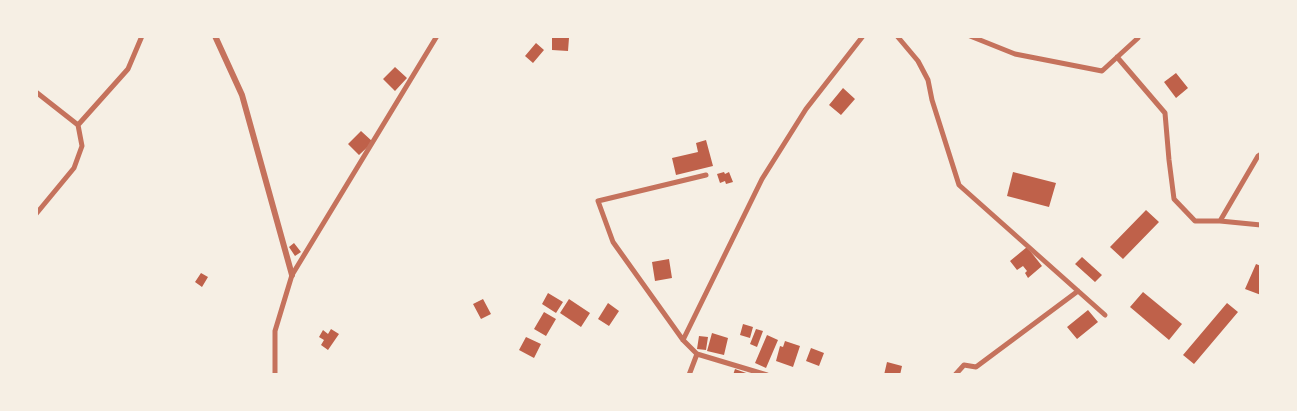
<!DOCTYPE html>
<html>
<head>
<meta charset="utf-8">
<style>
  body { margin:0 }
  #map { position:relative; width:1297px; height:411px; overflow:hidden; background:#f6efe4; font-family:Helvetica,sans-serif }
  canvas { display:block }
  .frame { position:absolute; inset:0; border:38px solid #f6efe4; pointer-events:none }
</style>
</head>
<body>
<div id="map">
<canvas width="1297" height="411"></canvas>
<div class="frame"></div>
</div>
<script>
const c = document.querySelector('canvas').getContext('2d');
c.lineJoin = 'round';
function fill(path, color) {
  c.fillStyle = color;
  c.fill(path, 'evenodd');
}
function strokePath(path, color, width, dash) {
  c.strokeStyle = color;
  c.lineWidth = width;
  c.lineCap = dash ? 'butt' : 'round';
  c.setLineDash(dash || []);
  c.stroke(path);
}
fill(new Path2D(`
  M552 38H569L568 51 552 50Z
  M536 43 544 50 533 63 525 56Z
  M395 67 407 78 395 91 383 79Z
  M1176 73 1188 88 1176 98 1164 82Z
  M843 88 855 99 841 115 829 105Z
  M361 131 373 142 359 155 348 144Z
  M706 140 713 166 676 175 672 158 698 152 696 143Z
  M724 172 725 174 729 172 733 182 726 184 725 181 720 183 717 174Z
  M1013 172 1056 183 1049 207 1007 196Z
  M1146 210 1159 222 1123 259 1110 247Z
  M294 243 301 252 295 256 289 247Z
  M1027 247 1042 266 1028 278 1025 273 1027 271 1023 266 1017 270 1010 261Z
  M1082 257 1102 275 1095 282 1075 264Z
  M669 259 672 278 655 281 652 262Z
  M1256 264 1261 266V295L1245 289Z
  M201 273 208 277 202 287 195 282Z
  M1143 292 1182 324 1169 340 1130 307Z
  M548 293 563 302 556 313 542 304Z
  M483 299 491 314 481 319 473 304Z
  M569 299 590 313 581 327 560 313Z
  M608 303 619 311 609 326 598 319Z
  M1227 303 1238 312 1194 364 1183 355Z
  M1088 310 1098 322 1077 339 1067 327Z
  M544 312 556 319 546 336 534 329Z
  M743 324 753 327 750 338 740 335Z
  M331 329 339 334 328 350 321 345 324 340 319 337 323 330 328 334Z
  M756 329 763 331 757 347 750 344Z
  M712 333 728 338 724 355 707 351Z
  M767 335 778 340 766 368 755 363Z
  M699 336 708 337 706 350 697 349Z
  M526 337 541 344 534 358 519 350Z
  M785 341 800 346 793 367 776 361 780 346 783 347Z
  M811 348 824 353 819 366 806 361Z
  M887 362 902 366 900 375H884Z
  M735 369 749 374V375H733Z`), '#bf614a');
strokePath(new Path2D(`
  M897 36 918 61 928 80 932 100 959 185 1105 315
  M970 36 1015 54 1102 71 1138 38V36
  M1117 57 1165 113 1169 160 1174 199 1195 221H1220L1258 156 1261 154
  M36 92 78 125 128 69 142 36
  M706 175 598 201 613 242 683 340 697 354 767 375
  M36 214 74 168 82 146 78 125
  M1220 221 1261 225
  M683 340 762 179 806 109 863 36
  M275 375V331L292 275 437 36
  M689 375 697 354
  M955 375 964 365 976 367 1078 291`), '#c5725c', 5);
strokePath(new Path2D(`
  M215 36 242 95 292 275`), '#c5725c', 6);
</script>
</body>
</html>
